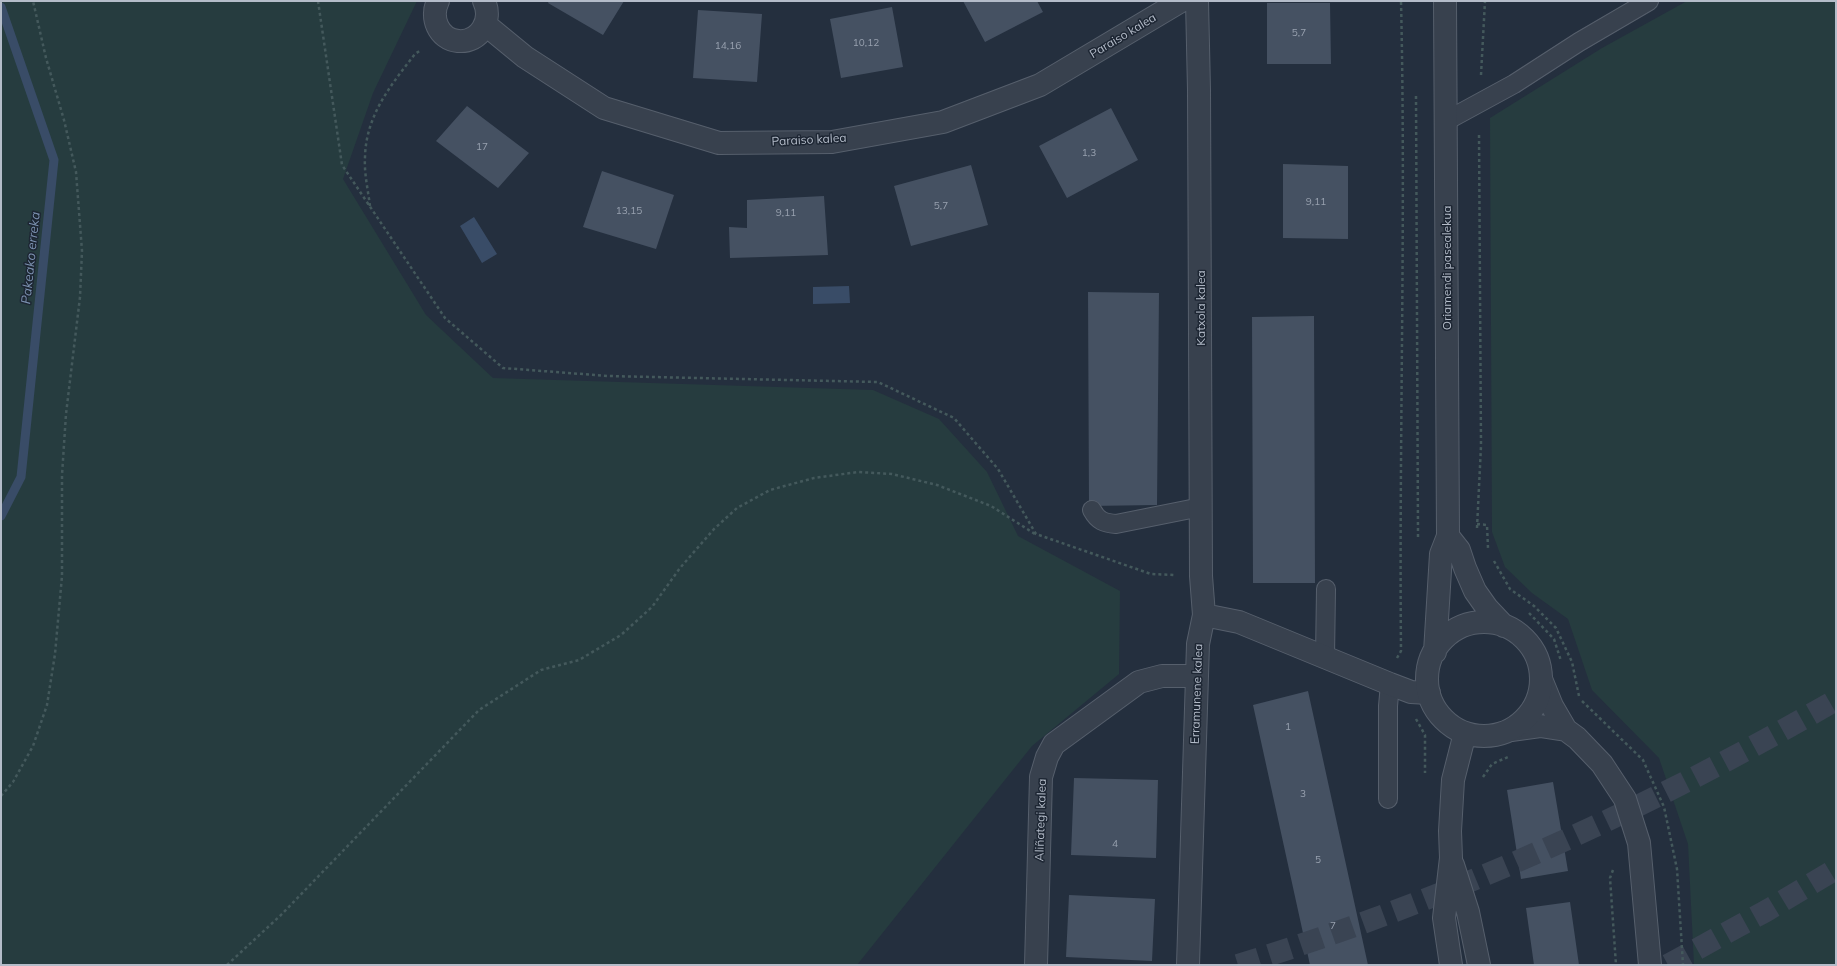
<!DOCTYPE html>
<html>
<head>
<meta charset="utf-8">
<style>
  body { margin:0 }
  #map { position:relative; width:1837px; height:966px; overflow:hidden; background:#242f3e; font-family:Mulish,sans-serif }
  canvas { display:block }
  .frame { position:absolute; inset:0; border:2px solid #b4bcc9; pointer-events:none }
</style>
</head>
<body>
<div id="map">
<canvas width="1837" height="966"></canvas>
<div class="frame"></div>
</div>
<script>
const c = document.querySelector('canvas').getContext('2d');
c.lineJoin = 'round';
function fill(path, color) {
  c.fillStyle = color;
  c.fill(path, 'evenodd');
}
function strokePath(path, color, width, dash) {
  c.strokeStyle = color;
  c.lineWidth = width;
  c.lineCap = dash ? 'butt' : 'round';
  c.setLineDash(dash || []);
  c.stroke(path);
}
function drawText(font, color, halo, rows, align = 'center') {
  c.font = font + ' Mulish,sans-serif';
  c.lineWidth = 3;
  c.setLineDash([]);
  c.textBaseline = 'middle';
  c.strokeStyle = halo;
  c.fillStyle = color;
  for (const [text, x, y, turn = 0] of rows) {
    c.save();
    c.translate(x, y);
    c.rotate((+turn || 0) * Math.PI / 180);
    c.textAlign = isNaN(turn) ? turn : align;
    if (halo) c.strokeText(text, 0, 0);
    c.fillText(text, 0, 0);
    c.restore();
  }
}
fill(new Path2D(`
  M1 1H417L373 93 343 179 426 315 493 378 873 390 939 419 987 472 1018 536 1120 591 1119 674 1032 746 857 965H1Z
  M1687 1H1836V965H1694L1688 844 1659 758 1592 690 1568 619 1532 593 1505 567 1492 532 1490 118 1602 48Z`), '#263c3f');
fill(new Path2D(`
  M474 217 497 254 482 263 460 226Z
  M849 286 850 303 813 304V287Z`), '#394c67');
strokePath(new Path2D(`
  M1 7 54 160 21 477 1 516`), '#394c67', 9);
fill(new Path2D(`
  M549 1H624L603 35 548 3Z
  M963 1H1037L1043 12 985 42Z
  M1267 3H1330L1331 64H1267Z
  M892 7 903 67 841 78 830 19Z
  M698 10 762 14 757 82 693 78Z
  M467 106 529 153 498 188 436 141Z
  M1111 108 1138 160 1067 198 1039 146Z
  M1283 164 1348 166V239L1283 238Z
  M971 165 988 225 911 246 894 186Z
  M602 171 674 195 656 249 583 227Z
  M824 196 828 255 730 258 729 227 747 228V200Z
  M1088 292 1159 293 1157 505 1089 506Z
  M1314 316 1315 583H1253L1252 317Z
  M1308 691 1368 965H1310L1253 705Z
  M1074 778 1158 780 1156 858 1071 855Z
  M1553 782 1568 871 1521 879 1507 790Z
  M1069 895 1155 899 1152 961 1066 957Z
  M1570 902 1579 965H1534L1526 908Z`), '#455162');
strokePath(new Path2D(`
  M1238 965C1448 900 1646 810 1836 700
  M1668 965 1766 911 1836 869`), '#3a4453', 22, [22, 11]);
const service = new Path2D(`
  M1446 121 1514 84 1579 42 1649 1
  M1092 510C1098 521 1104 523 1116 524L1201 507
  M1325 657 1326 589
  M1388 799V706L1390 684`);
const minor = new Path2D(`
  M438 1C430 17 438 39 458 41 480 43 493 20 484 1
  M486 25 525 57 604 108 719 143 832 142 943 122 1040 85 1181 1
  M1204 615 1239 622 1390 684 1411 692 1429 693
  M1541 679 1552 706 1566 730 1577 738 1602 764 1625 799 1639 843 1650 965
  M1511 730 1540 726 1566 730
  M1036 965 1041 777 1047 757 1054 744 1139 682 1162 676H1197
  M1188 965 1198 644 1204 615 1201 576 1199 90 1197 1`);
const tertiary = new Path2D(`
  M1448 536 1459 550 1465 568 1475 591 1487 608 1504 626
  M1427 679a57 57 0 1 1 114 0a57 57 0 1 1-114 0Z
  M1435 652 1441 554 1448 536 1445 1
  M1453 865 1468 912 1479 965
  M1451 965 1444 918 1451 858 1450 831 1453 780 1465 733`);
strokePath(service, '#565f6c', 20);
strokePath(minor, '#565f6c', 24);
strokePath(tertiary, '#565f6c', 24);
strokePath(new Path2D(`
  M318 1 342 165 445 318 503 368 608 376 878 382 954 418 998 469 1036 534 1151 574 1175 575
  M1481 75 1485 1
  M1416 96 1418 537
  M370 206C368 190 364 173 365 157 366 115 391 85 415 54L421 50
  M1477 524 1487 525 1488 548
  M1477 528 1481 446 1479 132
  M1494 561 1510 589 1534 606 1556 628 1572 662 1579 696
  M1529 613 1554 639 1561 661
  M1397 658 1401 651C1399 434 1406 218 1401 1
  M1582 701 1643 760 1664 807 1677 869 1683 965
  M1416 719 1425 735V773
  M1483 777 1492 764 1508 757
  M1 796 13 782 33 746 47 705 55 654 62 576V475L66 414 80 297 82 251 76 172 64 120 46 58 33 1
  M1613 870 1610 878 1616 965
  M227 965 281 915 479 710 541 670 579 660 621 635 652 607 680 568 714 529 737 508 770 490 814 478 858 472 892 474 937 485 991 506 1035 534`), '#44595c', 2.5, [3, 3]);
strokePath(service, '#38414e', 18);
strokePath(minor, '#38414e', 22);
strokePath(tertiary, '#38414e', 22);
drawText('10px', '#98a1af', null, [
  ["5,7",1299,33],
  ["10,12",866,43],
  ["14,16",728,46],
  ["17",482,147],
  ["1,3",1089,153],
  ["9,11",1316,202],
  ["5,7",941,206],
  ["13,15",629,211],
  ["9,11",786,213],
  ["1",1288,727],
  ["3",1303,794],
  ["4",1115,844],
  ["5",1318,860],
  ["7",1333,926]
]);
drawText('12px', '#b4bcc9', '#1d2633', [
  ["Paraiso kalea",1123,36,-31],
  ["Paraiso kalea",809,140,-3],
  ["Oriamendi pasealekua",1447,268,-90],
  ["Katxola kalea",1201,308,-90],
  ["Erramunene kalea",1197,694,-88],
  ["Aliñategi kalea",1041,820,-88]
]);
drawText('italic 13px', '#7c92b1', '#1d2633', [
  ["Pakeako erreka",31,258,-84]
]);
</script>
</body>
</html>
